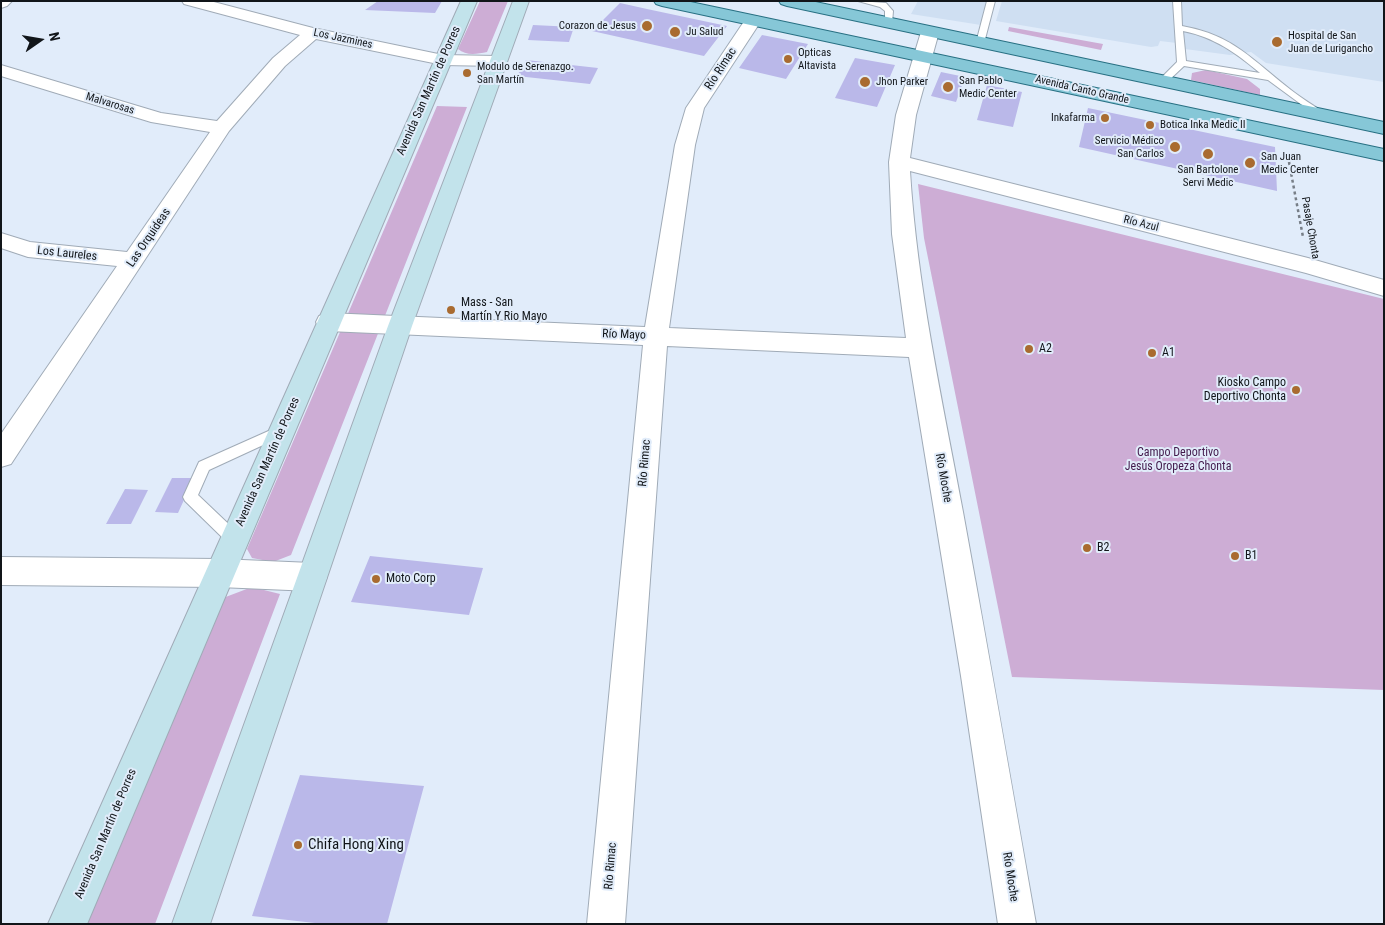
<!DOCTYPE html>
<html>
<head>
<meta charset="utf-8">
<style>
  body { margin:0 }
  #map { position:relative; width:1385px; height:925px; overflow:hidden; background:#e1ecfa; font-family:"Roboto Condensed",sans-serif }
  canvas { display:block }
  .frame { position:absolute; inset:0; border:2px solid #111519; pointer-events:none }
  .north { position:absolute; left:15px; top:15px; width:50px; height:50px; -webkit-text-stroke:4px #e1ecfa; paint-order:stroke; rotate:77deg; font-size:14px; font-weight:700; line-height:20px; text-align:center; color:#111519 }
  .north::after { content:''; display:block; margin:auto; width:18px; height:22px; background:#111519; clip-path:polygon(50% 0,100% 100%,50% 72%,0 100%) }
</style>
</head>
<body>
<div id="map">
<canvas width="1385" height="925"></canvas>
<div class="frame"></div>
<div class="north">N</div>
</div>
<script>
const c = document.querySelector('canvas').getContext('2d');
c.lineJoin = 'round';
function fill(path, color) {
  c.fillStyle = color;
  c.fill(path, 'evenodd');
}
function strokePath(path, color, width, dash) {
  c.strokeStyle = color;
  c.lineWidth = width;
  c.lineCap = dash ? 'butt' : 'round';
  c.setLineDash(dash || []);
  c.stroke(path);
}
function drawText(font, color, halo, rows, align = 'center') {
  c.font = font + ' "Roboto Condensed",sans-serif';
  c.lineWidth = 4;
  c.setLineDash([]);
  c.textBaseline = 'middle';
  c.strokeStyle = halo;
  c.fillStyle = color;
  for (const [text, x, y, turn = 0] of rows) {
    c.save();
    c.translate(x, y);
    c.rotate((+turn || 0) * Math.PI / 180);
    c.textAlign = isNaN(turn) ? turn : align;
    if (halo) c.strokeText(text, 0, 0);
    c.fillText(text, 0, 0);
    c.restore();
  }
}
fill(new Path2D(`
  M918 1H988L981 25 911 14Z
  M1002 1H1384V82L1266 63 1251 52 1230 55 1185 49V44L1160 41 1158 46 1151 47 996 21Z`), '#cfdff2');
fill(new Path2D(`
  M480 1H508L487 52C477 54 466 56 458 49Z
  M1009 27 1103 44 1101 50 1008 31Z
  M1206 70 1247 79 1260 89V95L1191 80 1192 73Z
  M437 106 467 107 291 555 273 562 252 558 247 549Z
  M918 184 1384 299V690L1012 677 924 238Z
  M252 587 280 594 155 924H86L223 598Z`), '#cdadd5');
fill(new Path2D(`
  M378 1H442L435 13 365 10Z
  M620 3 647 9 727 26 704 56 592 31Z
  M533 25 574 27 569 42 528 40Z
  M762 35 808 44 786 79 739 68Z
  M855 58 895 65 877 107 835 98Z
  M526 60 598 68 590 84 517 76Z
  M941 72 965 77 956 102 931 96Z
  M987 85 1022 92 1013 127 977 120Z
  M1088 108 1275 147 1277 191 1079 147Z
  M172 478H194L178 513 155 512Z
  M125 489 148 490 131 524H106Z
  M370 556 483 568 469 615 351 602Z
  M300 775 424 786 387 924H324L252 916Z`), '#bab8e9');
const lane = new Path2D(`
  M858 1 886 3 893 11 892 23 885 25V11L880 7Z
  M987 1H995L984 43 980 46 976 43Z
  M1173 1H1181L1182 26C1234 35 1253 61 1291 90 1301 98 1313 105 1323 112V116H1317L1268 80 1184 66 1166 83H1160V79L1177 62ZM1183 31C1214 37 1236 53 1260 73L1186 61Z
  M282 425 287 426 289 430 287 434 209 470 198 495 239 534 241 539 239 544 234 545 229 544 185 501 183 497 199 462Z`);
const street = new Path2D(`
  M1 1H12L7 6 1 8Z
  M182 1H210L313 28 443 55 497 56 503 57 506 61 503 65 497 66 443 65 316 39 285 66 229 131 11 464 1 467V434L117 266 28 257 1 248V233L30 242 127 252 210 132 151 122 1 76V65L161 113 217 121 273 58 300 35 184 4Z
  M753 16 759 17 761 21 704 108 695 145 669 328 906 338 892 234 889 162 896 115 921 32 924 28H936L939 32 916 115 910 158 1308 258 1384 280V296L1306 273 910 171C917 286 942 399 963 512 988 649 1012 786 1036 924H998L961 676 909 357 667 346 625 924H587L643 345 328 331 319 328 316 322 319 316 328 313 645 327 675 145 686 108 747 17Z
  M1 557 219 559 312 563 323 567 327 577 323 587 312 591 219 587 1 585Z`);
const secondary = new Path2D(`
  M461 1H477L87 924H48Z
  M513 1H529L412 326 210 924H172L388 326Z`);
const primary = new Path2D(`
  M654 1H686L1384 149V161L662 6 656 4Z
  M779 1H811L1384 122V134L787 6 781 4Z`);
strokePath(lane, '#a0abb7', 2);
strokePath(street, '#a0abb7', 2);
strokePath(secondary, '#a0abb7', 2);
strokePath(primary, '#287083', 2);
strokePath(new Path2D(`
  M1289 160 1290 163`), '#777e87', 2, [2.5, 2.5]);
strokePath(new Path2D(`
  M1289 162 1303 237`), '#777e87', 2.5, [3, 3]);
fill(lane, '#fff');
fill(street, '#fff');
fill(secondary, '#c2e3eb');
fill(primary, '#86c7d7');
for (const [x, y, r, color] of [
  [647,26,6,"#a96b30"],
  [675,32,6,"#a96b30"],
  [1277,42,6,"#a96b30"],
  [788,59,5,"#a96b30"],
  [467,73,5,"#a96b30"],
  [865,82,6,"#a96b30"],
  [948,87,6,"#a96b30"],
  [1105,118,5,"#a96b30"],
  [1150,125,5,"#a96b30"],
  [1175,147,6,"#a96b30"],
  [1208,154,6,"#a96b30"],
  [1250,163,6,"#a96b30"],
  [451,310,5,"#a96b30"],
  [1029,349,5,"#a96b30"],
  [1152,353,5,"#a96b30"],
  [1296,390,5,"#a96b30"],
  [1087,548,5,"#a96b30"],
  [1235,556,5,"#a96b30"],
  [376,579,5,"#a96b30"],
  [298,845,5,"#a96b30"]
]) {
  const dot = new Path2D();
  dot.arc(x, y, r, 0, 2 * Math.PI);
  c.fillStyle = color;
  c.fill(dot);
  strokePath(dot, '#e1ecfa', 2);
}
drawText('11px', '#111519', '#e1ecfa', [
  ["Corazon de Jesus",636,26,"right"],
  ["Ju Salud",686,32],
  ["Hospital de San",1288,36],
  ["Juan de Lurigancho",1288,49],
  ["Opticas",798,53],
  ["Altavista",798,66],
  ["Modulo de Serenazgo.",477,67],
  ["San Martín",477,80],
  ["San Pablo",959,81],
  ["Medic Center",959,94],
  ["Jhon Parker",876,82],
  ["Inkafarma",1095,118,"right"],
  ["Botica Inka Medic II",1160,125],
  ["Servicio Médico",1164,141,"right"],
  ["San Carlos",1164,154,"right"],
  ["San Juan",1261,157],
  ["Medic Center",1261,170],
  ["San Bartolone",1208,170,"center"],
  ["Servi Medic",1208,183,"center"]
], 'left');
drawText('11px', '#111519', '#e1ecfa', [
  ["Los Jazmines",343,39,12],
  ["Avenida Canto Grande",1082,90,13],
  ["Malvarosas",110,104,17],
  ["Río Azul",1141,224,14],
  ["Pasaje Chonta",1310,228,80]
]);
drawText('12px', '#111519', '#e1ecfa', [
  ["Río Rimac",721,69,-57],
  ["Avenida San Martín de Porres",429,91,-66],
  ["Las Orquideas",149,238,-56],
  ["Los Laureles",67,254,6],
  ["Río Mayo",624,335,2],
  ["Avenida San Martín de Porres",268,462,-66],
  ["Río Rimac",645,463,-85],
  ["Río Moche",943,478,80],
  ["Avenida San Martín de Porres",106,834,-67],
  ["Río Rimac",611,866,-85],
  ["Río Moche",1010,877,81]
]);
drawText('12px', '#111519', '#e1ecfa', [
  ["Mass - San",461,303],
  ["Martín Y Rio Mayo",461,317],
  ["A2",1039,349],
  ["A1",1162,353],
  ["Kiosko Campo",1286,383,"right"],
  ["Deportivo Chonta",1286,397,"right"],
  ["B2",1097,548],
  ["B1",1245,556],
  ["Moto Corp",386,579]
], 'left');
drawText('12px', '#42194b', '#e1ecfa', [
  ["Campo Deportivo",1178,453],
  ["Jesús Oropeza Chonta",1178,467]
]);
drawText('15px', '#111519', '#e1ecfa', [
  ["Chifa Hong Xing",308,845]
], 'left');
</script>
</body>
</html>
